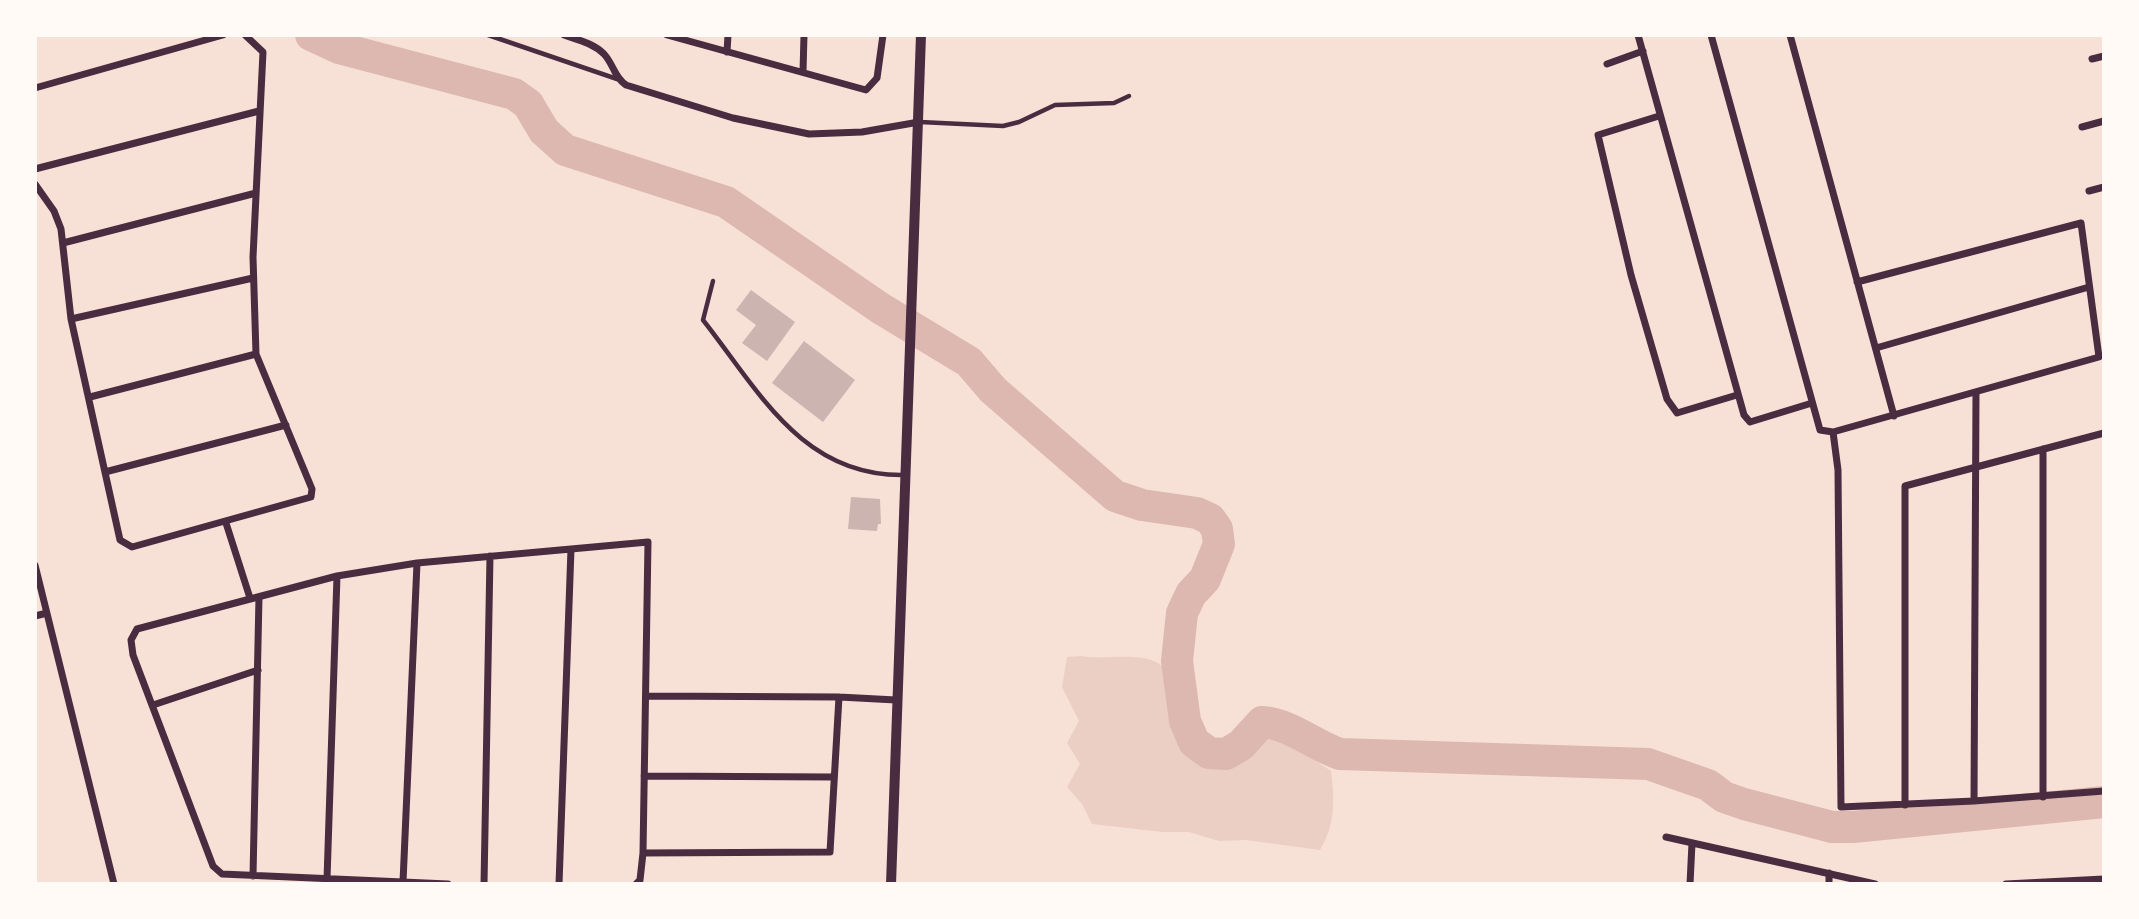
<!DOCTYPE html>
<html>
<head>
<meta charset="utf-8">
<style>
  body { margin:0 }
  #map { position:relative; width:2139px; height:919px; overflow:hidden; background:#f7e1d7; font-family:Commissioner,sans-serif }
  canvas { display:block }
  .frame { position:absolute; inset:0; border:37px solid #fffaf5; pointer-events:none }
</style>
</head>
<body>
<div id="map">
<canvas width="2139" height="919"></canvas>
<div class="frame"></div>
</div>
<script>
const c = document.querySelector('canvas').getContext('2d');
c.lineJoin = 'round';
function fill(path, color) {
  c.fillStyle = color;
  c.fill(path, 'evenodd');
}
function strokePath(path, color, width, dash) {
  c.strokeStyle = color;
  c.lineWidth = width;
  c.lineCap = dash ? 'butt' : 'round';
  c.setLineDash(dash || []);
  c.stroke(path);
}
fill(new Path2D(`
  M1081 656C1105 661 1148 649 1165 669 1177 683 1165 711 1172 728 1183 753 1207 769 1233 767L1264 735 1273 732 1331 771C1335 801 1335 825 1320 850L1246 840 1219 841 1189 832H1162L1092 824 1082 804 1067 787 1080 764 1067 743 1079 721 1062 687 1067 657Z`), '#ebcfc5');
strokePath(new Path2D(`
  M311 35 339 48 514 94 528 104 544 131 565 150 726 202 880 308 969 362 993 390 1115 496 1142 505 1197 513 1210 519 1217 529 1219 544 1205 579 1191 594 1182 613 1177 661 1185 721 1194 742 1209 753 1226 754 1241 745 1262 722C1291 724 1313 745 1340 754L1648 764 1708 785 1724 797 1744 804 1832 827H1853L2104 802`), '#dcb8b0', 32);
fill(new Path2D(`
  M751 290 795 322 767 361 742 343 756 325 736 310Z
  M804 341 855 380 823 422 772 383Z
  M851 497 880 499 881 524H878L877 531 848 529Z`), '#ccb4b1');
strokePath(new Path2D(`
  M488 35 617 79
  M920 122 1003 126 1019 122 1055 105 1114 103 1129 96
  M713 281 703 320C759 391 802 477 905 475`), '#4a2c40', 4.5);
strokePath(new Path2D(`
  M564 35C578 40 593 43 604 54 614 65 614 77 626 85L733 118 809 134 862 132 919 122
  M667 35 866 90 877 78 883 35
  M1638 35 1744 415 1750 422 1812 403
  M1711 35 1820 430 1833 432 2099 357 2081 223 1857 282
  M1790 35 1894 416
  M727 52 728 35
  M2092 59 2104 56
  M1607 64 1643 51
  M803 72 804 35
  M35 88 223 35
  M1659 116 1598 135 1631 275 1667 399 1677 413 1737 395
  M2082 127 2104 121
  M35 169 259 111
  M35 184 54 211 61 229 71 319 120 540 132 547 311 497 312 489 256 354 253 257 263 52 245 35
  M2089 191 2104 187
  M63 243 256 193
  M71 319 253 278
  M1876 348 2089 287
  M90 397 256 354
  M1833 432 1838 470 1841 807 1974 801 2104 791
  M105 472 286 425
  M226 523 250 598
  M35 565 114 884
  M35 616 47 613
  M646 696 839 697 896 700
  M153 705 258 670
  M644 776 833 777
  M2043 797V449
  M1974 801 1976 392
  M1905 805V486L2104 433
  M1666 837 1875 884
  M643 853 830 852 839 697
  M1829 873V884
  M253 876 259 597
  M327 879 337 576
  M403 882 417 563
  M448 884 222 874 213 866 133 655 131 640 137 629 337 576 417 563 648 542 643 853 640 880 636 884
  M484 884 490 556
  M559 884 571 549
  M1690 884 1692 843
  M2006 884 2104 879`), '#4a2c40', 7);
strokePath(new Path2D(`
  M891 884 921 35`), '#4a2c40', 10);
</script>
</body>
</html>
